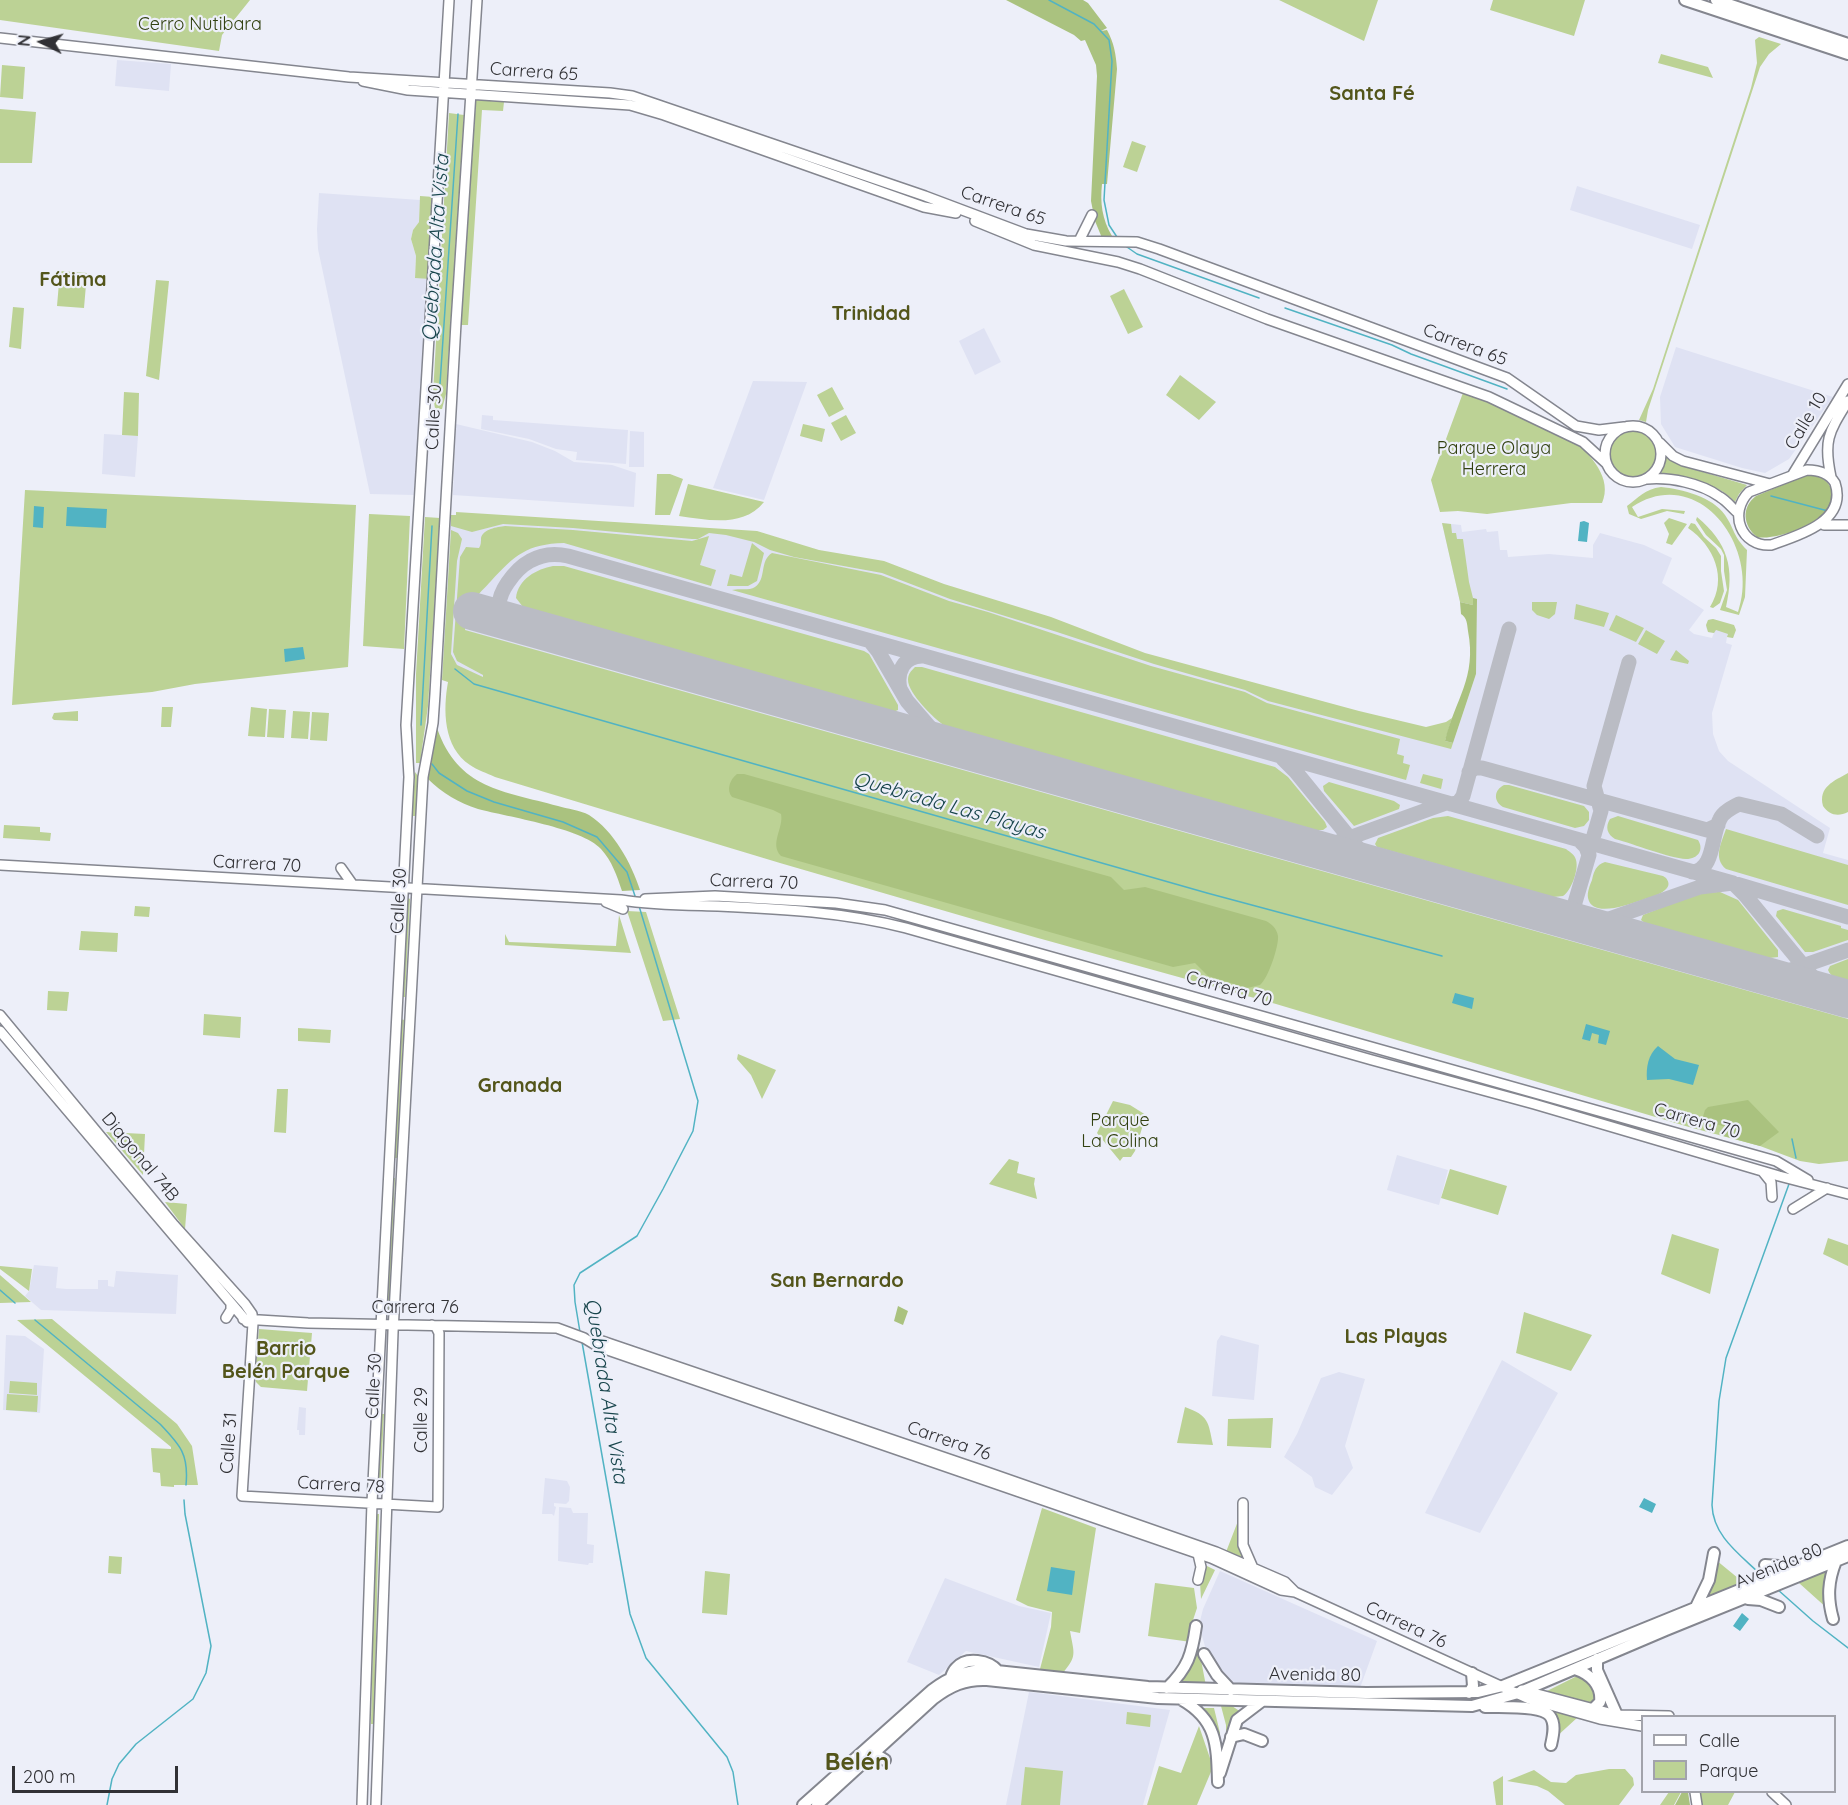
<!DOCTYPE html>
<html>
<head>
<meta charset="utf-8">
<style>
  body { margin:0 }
  #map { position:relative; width:1848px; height:1805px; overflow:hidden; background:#edeff9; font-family:Quicksand,sans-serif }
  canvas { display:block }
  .legend { position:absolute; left:1641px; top:1715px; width:195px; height:78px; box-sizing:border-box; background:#edeff9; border:2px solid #a2a3ab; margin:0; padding:8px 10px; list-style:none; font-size:18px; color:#313135 }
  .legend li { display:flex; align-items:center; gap:12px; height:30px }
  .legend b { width:30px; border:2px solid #a2a3ab }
  .north { position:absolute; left:12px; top:12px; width:60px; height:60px; -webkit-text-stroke:4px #edeff9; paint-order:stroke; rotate:275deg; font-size:16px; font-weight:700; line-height:24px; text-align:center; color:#313135 }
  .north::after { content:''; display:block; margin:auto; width:21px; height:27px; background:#313135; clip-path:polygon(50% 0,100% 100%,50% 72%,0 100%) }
  .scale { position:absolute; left:12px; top:1766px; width:166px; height:27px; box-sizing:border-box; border:3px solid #313135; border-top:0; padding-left:8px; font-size:18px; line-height:21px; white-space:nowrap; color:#313135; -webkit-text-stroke:4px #edeff9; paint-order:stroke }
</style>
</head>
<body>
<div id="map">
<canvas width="1848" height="1805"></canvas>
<ul class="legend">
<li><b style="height:8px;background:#fff"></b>Calle</li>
<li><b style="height:16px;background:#bcd295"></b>Parque</li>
</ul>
<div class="north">N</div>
<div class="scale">200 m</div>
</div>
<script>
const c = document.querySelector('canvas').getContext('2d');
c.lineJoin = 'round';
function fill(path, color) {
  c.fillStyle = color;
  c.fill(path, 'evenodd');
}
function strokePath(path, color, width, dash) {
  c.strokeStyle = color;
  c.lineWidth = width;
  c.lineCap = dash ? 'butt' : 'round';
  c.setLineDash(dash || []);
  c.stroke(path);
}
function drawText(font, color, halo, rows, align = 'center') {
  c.font = font + ' Quicksand,sans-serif';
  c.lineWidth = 4.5;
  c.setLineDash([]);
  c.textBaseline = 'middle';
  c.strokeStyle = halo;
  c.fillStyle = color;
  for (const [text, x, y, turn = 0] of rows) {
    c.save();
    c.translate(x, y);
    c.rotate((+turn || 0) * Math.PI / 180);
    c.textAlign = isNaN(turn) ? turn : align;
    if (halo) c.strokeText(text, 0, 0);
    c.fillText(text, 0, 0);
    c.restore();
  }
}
fill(new Path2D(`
  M117 60 171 64 169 91 115 86Z
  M1577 186 1700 225 1692 249 1570 210Z
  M319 193 420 200 419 222 413 230 411 239 416 256 415 277 430 279 414 495 370 494 318 249 317 229Z
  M984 328 1001 362 975 375 959 341Z
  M1676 347 1833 397 1789 459 1765 473 1742 468 1675 447 1661 424 1660 397Z
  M753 381 807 382 764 500 713 488Z
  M482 415 493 416V420L628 430 626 464 576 460 577 452 556 449 529 439 481 429Z
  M456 424 532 442 555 451 574 462 612 465 636 473 634 507 453 495Z
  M630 431 644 432V467H629Z
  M104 434 138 436 135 477 102 474Z
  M451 515 736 532 867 561 1149 658 1453 743 1476 674 1473 599V605L1460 602 1442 523 1461 525 1462 532 1486 529 1487 532 1498 531 1500 550H1507L1508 557 1549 554 1593 558V545L1600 533 1644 545 1672 558 1662 583 1704 610 1689 630 1694 634 1712 638 1714 633 1708 632 1706 627 1708 620 1713 619 1735 627 1733 638 1727 637 1726 643 1732 645 1712 713 1713 734 1719 751 1728 761 1830 828 1823 853 1848 860V1069L731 762 442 680Z
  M1397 1155 1448 1170 1439 1205 1387 1190Z
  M34 1265 58 1267 56 1288 66 1289H98V1280H108V1286L114 1287 116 1271 178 1275 176 1314 41 1310 25 1296 29 1291Z
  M6 1335 25 1336 44 1349 40 1413 3 1410Z
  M1221 1335 1259 1345 1254 1400 1212 1396 1217 1341Z
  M1502 1360 1558 1393 1480 1533 1425 1513Z
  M1339 1372 1365 1379 1345 1446 1353 1468 1332 1495 1315 1487 1312 1477 1284 1457 1297 1434 1321 1378Z
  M299 1407 306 1408 305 1435H299V1430H297Z
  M545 1478 567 1481 570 1487 569 1501 566 1504 554 1503V1506L556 1507 554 1516 552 1514H542Z
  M559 1507 571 1508 573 1513H588L587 1544 594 1545 593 1563H589L588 1565 558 1561Z
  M1220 1571 1377 1641 1360 1688 1231 1684 1208 1657 1199 1625 1203 1609Z
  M945 1578 1019 1606 1051 1613 1039 1667 966 1651 939 1675 907 1662Z
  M1029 1692 1170 1710 1143 1805H1006Z`), '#dfe2f3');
fill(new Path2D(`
  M0 0H250L222 35 219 51 0 20Z
  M1279 0H1378L1364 41Z
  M1493 0H1585L1574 36 1490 10Z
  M1759 37 1781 44 1769 54 1760 67 1648 410 1646 422 1639 420 1653 389 1751 88 1757 63 1755 40Z
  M1661 54 1708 67 1713 78 1658 63Z
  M2 65 25 67 23 99 0 97Z
  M476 100 504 102 503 111 482 110 468 325H461Z
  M0 109 36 112 32 163H0Z
  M449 113 464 115 446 394 442 409H435L433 394Z
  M1132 141 1146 146 1137 172 1123 167Z
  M420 196 434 197 430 279 415 278 416 256 411 239 413 230 419 222Z
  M60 271 87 273 84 308 57 306Z
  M156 280 169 281 159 380 146 376Z
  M1124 289 1143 327 1128 334 1110 296Z
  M13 307 24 308 21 349 9 347Z
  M1180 375 1216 402 1199 420 1166 395Z
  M832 387 844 409 829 417 817 395Z
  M1464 390 1572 440C1591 454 1613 479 1602 503H1571L1487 514 1458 511 1440 512 1431 480Z
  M124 392 139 393 138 436 122 435Z
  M846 415 856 433 841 441 831 423Z
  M803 424 825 429 822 442 800 436Z
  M1609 454a24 24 0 1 1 48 0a24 24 0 1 1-48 0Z
  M1665 456 1686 467 1747 485 1739 494 1735 502C1717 482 1687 478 1661 475Z
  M657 474H670L683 479 670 515H655Z
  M688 484 764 502C743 528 708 520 679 516Z
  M1661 487C1682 489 1713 497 1725 515 1735 530 1733 536 1747 550L1745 597 1739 615 1720 610 1727 590 1724 571V555L1721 549 1706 535 1696 520 1697 517C1728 543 1735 568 1726 607L1738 612C1761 548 1699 463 1632 507L1638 517 1662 509 1685 511 1684 514 1667 511 1641 519 1629 514 1627 506C1638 498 1645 489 1661 487Z
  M25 490 356 505 348 667 195 684 152 692 12 705Z
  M456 512 757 531 819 550 884 561 944 584 1051 617 1145 653 1359 711 1426 727 1446 722 1452 718 1445 741 1453 743 1451 749 1268 701 1245 690 1154 664 1057 632 950 599 882 573 794 557 770 550 754 542 726 535 709 533 698 539H692L573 528 503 524 472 532 451 526V515H456Z
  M369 514 410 516 404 649 363 646Z
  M425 517 440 518 428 706 420 763H416V674Z
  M1669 518 1687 524 1672 545 1666 543 1669 534 1664 523Z
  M1442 523 1451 524 1452 533H1456L1457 539H1463L1469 582 1473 598V605L1460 602Z
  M1691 523 1695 524 1704 537 1716 548 1721 556V571L1724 591 1720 603 1713 608 1710 607C1728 578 1714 546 1688 528Z
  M505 526 573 530 692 541 709 536 700 565 716 570 711 586 564 543C527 544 515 555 491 581 485 588 477 594 473 603 469 611 467 621 465 630L1848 1019V1161L1819 1164 1800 1161 1760 1146 1689 1127 1276 1004 1038 938 780 863 495 777C487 773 477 770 470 765 443 747 443 710 448 682L442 680 451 530 458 533 462 539 457 561 451 654 457 665 483 677V675L457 661 453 652 460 557 466 547 479 548C481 545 481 542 481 538 483 529 497 527 505 526Z
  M752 543 764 553 757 581 748 586H727L730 574 742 577Z
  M772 553 881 575 949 601 988 612 1151 666 1245 692 1267 703 1400 739 1397 754 1404 756 1403 763 1410 765 1406 780 732 590C739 588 749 591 755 587 767 579 759 561 772 553Z
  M553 566H564L864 651 869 654 898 705V710L893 712 531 611 523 607 516 598C518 579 537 569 553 566Z
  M1532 602H1557L1555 614 1549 619 1537 615 1532 610Z
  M1576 604 1609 613 1604 627 1574 619Z
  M1616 615 1644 628 1636 642 1609 630Z
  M1713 619 1734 625 1736 630 1733 638 1727 637 1728 634 1716 630 1714 633 1708 632 1706 625 1708 620Z
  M1646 630 1665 641 1657 654 1638 644Z
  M1676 650 1689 661 1688 664 1670 660Z
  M915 667H922L1275 767 1288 777 1325 822 1327 827 1323 830H1314L945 726C934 719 908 693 908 680 908 674 911 671 915 667Z
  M162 707H173L171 727H161Z
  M251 707 267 709 265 737 248 736Z
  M269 709 286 710 284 738 267 737Z
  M78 711V721L54 720 52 718 54 713Z
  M293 711 310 712 308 739 291 738Z
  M312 712 329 713 327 741 310 740Z
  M415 772 418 776 416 816H412Z
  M1848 773V812C1838 817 1829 815 1823 806 1818 787 1834 781 1848 773Z
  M1423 774 1443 779 1441 789 1420 783Z
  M1329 782 1394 801 1400 805 1399 809 1354 826 1324 791 1323 786Z
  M1504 785H1509L1584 806 1589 812V820L1584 826 1575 828 1503 807C1493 801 1494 790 1504 785Z
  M1448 816 1566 849C1570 852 1575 855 1576 860 1579 870 1571 891 1563 896L1553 897 1377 847 1375 844 1378 838 1433 818Z
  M1618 816 1698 840C1704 849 1699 859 1686 859 1669 858 1634 844 1615 839 1607 834 1605 827 1610 819Z
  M4 825 40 827V832L51 833 50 841 3 838Z
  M1726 829 1848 865V905L1726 869C1713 858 1721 844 1726 829Z
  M1605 862 1663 876 1666 878C1669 882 1670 886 1665 890 1659 896 1647 898 1639 901 1627 905 1592 918 1588 898 1587 892 1590 885 1592 880 1594 871 1596 865 1605 862Z
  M1720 892 1738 900 1778 950V957L1769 958 1646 924 1641 920 1643 915C1667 906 1694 891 1720 892Z
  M408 898 410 899 405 997H403Z
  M135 906 150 907 149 917 134 916Z
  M1783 909 1841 926V928L1848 930V940L1813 952H1805L1776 916 1777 911Z
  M627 911 646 912 680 1019 663 1021Z
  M619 915 631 953 505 945V934L509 942 616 946Z
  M81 931 118 933 117 952 79 950Z
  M1848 959V981C1840 979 1831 978 1828 970L1830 966Z
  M48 991 69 992 67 1011 47 1010Z
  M204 1014 241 1017 240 1038 203 1035Z
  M401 1019 404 1020 397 1158H394Z
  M298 1028 331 1030 330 1043 298 1041Z
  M738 1054 776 1070 762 1099 751 1075 737 1059Z
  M277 1089H288L286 1133 274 1132Z
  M1113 1101 1130 1105 1146 1115 1135 1151 1131 1157H1123L1120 1161 1097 1133Z
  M106 1132 145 1134 143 1175Z
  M1009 1159 1019 1162 1017 1173 1035 1178 1034 1184 1037 1199 989 1184Z
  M1450 1169 1507 1186 1498 1215 1441 1198Z
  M393 1178H395L389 1312 386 1311Z
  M165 1202 187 1204 185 1229Z
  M1672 1234 1719 1249 1710 1294 1661 1274Z
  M1828 1238 1848 1245V1266L1823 1254Z
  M0 1266 32 1269 29 1291 0 1269Z
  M0 1275 31 1302 0 1303Z
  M1524 1312 1592 1335 1571 1371 1516 1353Z
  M52 1319 177 1424 192 1446 198 1485H174V1487L161 1486 160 1473 153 1472 151 1448 171 1449V1447L17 1320Z
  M259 1329 312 1333 307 1391 261 1387 256 1382 255 1376Z
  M10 1381 37 1383V1395L9 1393Z
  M7 1394 38 1396 37 1412 6 1410Z
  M1185 1407C1209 1416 1208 1421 1213 1445L1177 1443Z
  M381 1414H384L380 1493H378Z
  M1273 1418 1271 1448 1227 1446 1228 1419Z
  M1042 1508 1096 1528 1080 1633 1070 1631C1074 1654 1078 1656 1061 1675L1040 1669 1051 1627 1052 1612 1028 1606 1016 1600Z
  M376 1514H379L374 1724H371Z
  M1238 1521 1239 1537 1249 1563 1226 1552Z
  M109 1556 122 1557 121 1574 108 1573Z
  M1716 1560 1744 1583 1706 1598Z
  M1207 1566 1215 1570 1201 1599 1200 1582Z
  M1830 1568 1828 1609 1799 1583Z
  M705 1571 730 1574 727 1615 702 1613Z
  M1155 1583 1194 1588 1197 1608 1193 1620 1191 1642 1148 1636Z
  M1197 1639 1206 1686 1175 1685Z
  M1579 1675 1591 1682 1597 1696 1593 1703 1545 1692Z
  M1494 1692 1500 1695 1470 1703 1372 1701V1696L1461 1698Z
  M1221 1706H1232L1241 1712 1226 1747V1725Z
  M1545 1707 1578 1717 1555 1738Z
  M1198 1708H1214L1220 1733V1747Z
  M1127 1712 1151 1715 1150 1727 1126 1724Z
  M1199 1726 1213 1767 1197 1805H1147L1159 1766 1181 1773Z
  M1025 1767 1063 1771 1060 1805H1021Z
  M1609 1769H1625L1633 1778 1634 1785 1619 1805H1565L1548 1791 1537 1786 1507 1781 1534 1770 1551 1782 1566 1783 1576 1775Z
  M1503 1776V1805H1496L1493 1782Z
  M1669 1792H1681L1674 1805H1660Z
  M1699 1792H1735L1728 1805H1701Z`), '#bcd295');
fill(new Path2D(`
  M1006 0H1083L1088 3 1107 28 1101 31 1107 30C1114 43 1116 54 1117 69L1107 184H1102C1100 203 1102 219 1112 236L1102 238 1095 221 1091 201 1097 76 1096 65 1085 40 1081 41 1074 35Z
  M1816 475C1824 479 1830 483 1832 491 1833 495 1834 502 1833 506 1827 523 1774 541 1757 537 1743 526 1741 507 1756 496L1804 476Z
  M1473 598 1477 599 1476 674 1453 743 1445 741C1455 699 1477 678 1468 631 1467 623 1467 618 1461 614L1460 602 1473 605Z
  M437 728C458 789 503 791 558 806 567 809 580 810 589 815 614 831 631 863 640 890L622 891C617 876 612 861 601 849 582 828 508 817 478 809 459 803 442 793 428 779Z
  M737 774H744L1111 877 1124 890 1145 887 1266 921C1272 924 1277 929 1278 936 1279 946 1268 979 1260 985L1247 988 1208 976 1195 963 1173 967 781 856C769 844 784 828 781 814L773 810 732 797C726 790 730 779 737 774Z
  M1748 1100 1779 1132 1760 1146 1720 1135 1721 1130 1725 1131 1726 1127 1702 1120 1705 1110 1708 1107Z
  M898 1306 908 1311 903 1325 894 1321Z
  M1682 1792H1688L1690 1805H1675Z`), '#aac27f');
fill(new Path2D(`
  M34 506 44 507 43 528 33 527Z
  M67 507 107 509 106 528 66 526Z
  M1584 521 1589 523 1587 542 1578 541 1580 522Z
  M303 647 305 659 285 662 284 649Z
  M1455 993 1474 998 1472 1009 1452 1003Z
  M1586 1024 1610 1031 1606 1045 1598 1043 1599 1035 1592 1033 1590 1041 1582 1039Z
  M1658 1046 1675 1059 1699 1065 1693 1085 1669 1079 1647 1080C1646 1067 1648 1055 1658 1046Z
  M1644 1498 1656 1504 1652 1513 1639 1507Z
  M1051 1567 1075 1571 1072 1595 1047 1591Z
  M1742 1613 1749 1619 1740 1631 1733 1626Z`), '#51b3c3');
strokePath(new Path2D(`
  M1049 0 1094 24 1109 40 1112 61 1104 200 1109 225 1117 237
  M1124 245 1137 254 1259 298
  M1285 308 1392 345 1411 354 1507 389
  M440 384 458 114
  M1771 496 1828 511
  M455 669 474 684 1207 893 1442 956
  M421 725 432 526
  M432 764 439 773 467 791 494 802 563 822 597 837 627 872 636 899
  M1792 1139 1796 1158
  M0 1290 15 1303
  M35 1320 160 1424C180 1445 189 1454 186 1485
  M580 1332 575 1302 574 1285 580 1273 637 1236 663 1189 693 1131 698 1101 639 906
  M582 1342 630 1614 646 1658 727 1757 733 1772 738 1805
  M1762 1576C1741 1555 1713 1537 1712 1505L1719 1401 1726 1358 1789 1184
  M1777 1589 1813 1621 1848 1648
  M107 1805 112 1779 119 1764 136 1744 193 1699 206 1673 211 1646 185 1514 184 1500`), '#51b3c3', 1.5);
strokePath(new Path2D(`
  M511 622C507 619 503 616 501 612 493 595 517 568 530 561 542 554 555 553 568 556L1733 883 1848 917
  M870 641 878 651 907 701 944 744
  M900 689C896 672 904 656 922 656
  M1283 759 1296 772 1366 858 1375 865
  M1469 772 1475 768H1482L1707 830 1718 825
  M1451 804 1458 803 1463 796 1509 629
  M1594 835 1601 811 1594 786 1629 662
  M1312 847H1324L1446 803
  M1692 872C1715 870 1711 835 1720 819 1723 812 1733 807 1739 804L1781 814 1817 836
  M1553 916 1566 915 1574 906 1589 855 1586 847 1581 842
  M1589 926 1700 887 1733 883 1745 895 1825 992
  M1771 977 1848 950`), '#babcc4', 15);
strokePath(new Path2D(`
  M472 611 1848 999`), '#babcc4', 38);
const secondary = new Path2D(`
  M0 38 349 77 610 93 632 96 925 196 1026 234 1066 241 1137 242 1159 249 1507 378 1576 426 1599 430 1624 427
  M363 81 408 90 630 105 664 115 924 207 956 213
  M975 221 1034 245 1118 262 1140 269 1267 319 1489 397 1583 442 1607 464
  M1079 241 1092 215
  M1605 454a28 28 0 1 1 56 0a28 28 0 1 1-56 0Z
  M1660 443 1673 456 1683 461 1770 484
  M1807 470C1818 470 1829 473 1835 483 1848 522 1797 536 1771 545 1741 547 1728 513 1749 492Z
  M1793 474 1848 384
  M1831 477C1823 440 1829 432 1848 401
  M1647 479C1670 477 1701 483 1720 497 1727 501 1732 508 1738 513
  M1824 525H1848
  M0 865 621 900C653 905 685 905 718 906 781 909 844 912 906 928L1372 1060 1534 1104 1779 1176 1848 1194
  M341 868 353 885
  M645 899 715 896 836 903 885 910 1776 1161 1808 1180
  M606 902 623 909
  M0 1015 174 1225 245 1304 252 1314 253 1323 242 1496 438 1507 439 1333 436 1327 432 1325
  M0 1031 247 1322
  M1763 1172 1771 1182 1772 1197
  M1793 1209 1827 1188
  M226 1318 231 1310V1304
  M243 1319 308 1323 557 1328 584 1338 599 1347 1211 1558 1281 1590 1295 1592 1529 1699 1600 1719 1642 1726
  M599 1340 984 1471 1216 1552 1285 1582 1295 1592
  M1243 1503V1545L1253 1568
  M1198 1554 1201 1567 1198 1580
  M1522 1690 1617 1715 1669 1716
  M1695 1792 1697 1805
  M1772 1792 1786 1805
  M362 1805 372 1503 409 777 406 725 449 0
  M376 1805 393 1332 423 777 433 723 435 694 456 323 477 0`);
const primary = new Path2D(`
  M1685 0 1848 54
  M1716 0 1848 44
  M1765 1565 1792 1567
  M1748 1599 1761 1600 1779 1607
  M1696 1607 1709 1580 1714 1553
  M1833 1619C1827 1598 1828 1581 1836 1561
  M1204 1654 1217 1675 1231 1690
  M1597 1659V1670L1617 1715
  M1575 1669C1590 1674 1602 1685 1600 1702L1593 1709
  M951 1677C952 1674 953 1671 956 1668 966 1656 989 1660 998 1671
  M1167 1688C1188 1668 1192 1654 1196 1626
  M1469 1693 1473 1686 1472 1673
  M1182 1700C1217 1720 1217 1745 1218 1782
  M1485 1707C1499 1707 1542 1705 1550 1716 1556 1724 1553 1736 1551 1745
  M1231 1737 1244 1734 1262 1741
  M870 1756 877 1755 885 1760
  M1220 1773 1237 1720 1262 1701
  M803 1805 932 1690C949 1677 966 1670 987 1670L1148 1687 1366 1693 1478 1692 1503 1686 1848 1546
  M817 1805 933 1699C950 1686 965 1679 987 1680L1158 1698 1472 1706 1518 1693 1666 1630 1848 1556`);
strokePath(secondary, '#84868f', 12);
strokePath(primary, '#84868f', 14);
strokePath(secondary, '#fff', 9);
strokePath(primary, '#fff', 10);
drawText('18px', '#324110', '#edeff9', [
  ["Cerro Nutibara",200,25],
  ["Parque Olaya",1494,449],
  ["Herrera",1494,470],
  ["Parque",1120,1121],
  ["La Colina",1120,1142]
]);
drawText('18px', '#313135', '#edeff9', [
  ["Carrera 65",534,72,4],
  ["Carrera 65",1003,206,19],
  ["Carrera 65",1465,345,21],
  ["Calle 30",434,417,-87],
  ["Calle 10",1806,421,-59],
  ["Carrera 70",257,864,3],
  ["Carrera 70",754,882,2],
  ["Calle 30",399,901,-87],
  ["Carrera 70",1229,989,16],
  ["Carrera 70",1697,1121,16],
  ["Diagonal 74B",140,1157,50],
  ["Carrera 76",415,1308],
  ["Calle 30",374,1386,-87],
  ["Calle 29",422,1420,-90],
  ["Carrera 76",949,1441,19],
  ["Calle 31",229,1443,-86],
  ["Carrera 78",341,1485,3],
  ["Avenida 80",1779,1566,-22],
  ["Carrera 76",1406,1625,25],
  ["Avenida 80",1315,1675,1]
]);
drawText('bold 20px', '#53551a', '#edeff9', [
  ["Santa Fé",1372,94],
  ["Fátima",73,280],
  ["Trinidad",871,314],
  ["Granada",520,1086],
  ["San Bernardo",837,1281],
  ["Las Playas",1396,1337],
  ["Barrio",286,1349],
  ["Belén Parque",286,1372]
]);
drawText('italic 20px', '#18454c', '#edeff9', [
  ["Quebrada Alta Vista",436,248,-86],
  ["Quebrada Las Playas",949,806,16],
  ["Quebrada Alta Vista",606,1391,81]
]);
drawText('bold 24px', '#53551a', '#edeff9', [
  ["Belén",857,1763]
]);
</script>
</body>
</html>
